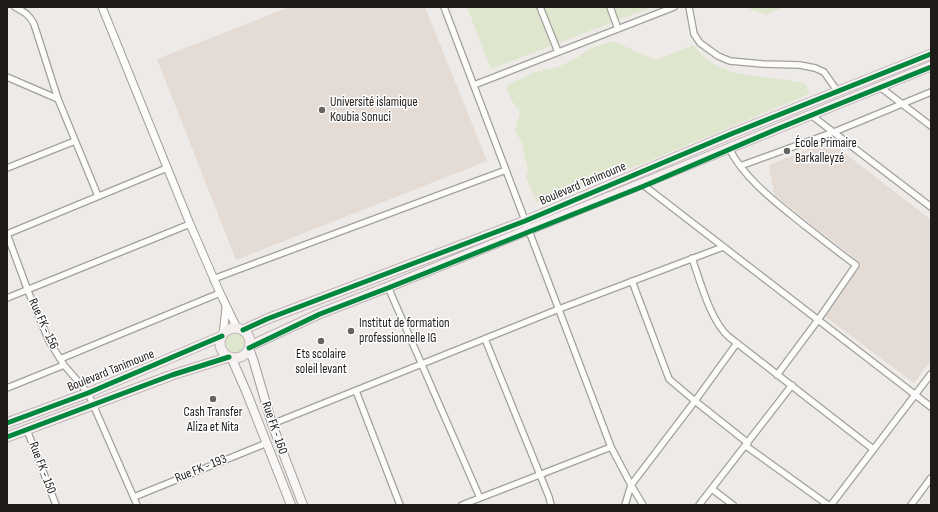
<!DOCTYPE html>
<html>
<head>
<meta charset="utf-8">
<style>
  body { margin:0 }
  #map { position:relative; width:938px; height:512px; overflow:hidden; background:#edeae7; font-family:"Sofia Sans Condensed",sans-serif }
  canvas { display:block }
  .frame { position:absolute; inset:0; border:8px solid #1e1b19; pointer-events:none }
</style>
</head>
<body>
<div id="map">
<canvas width="938" height="512"></canvas>
<div class="frame"></div>
</div>
<script>
const c = document.querySelector('canvas').getContext('2d');
c.lineJoin = 'round';
function fill(path, color) {
  c.fillStyle = color;
  c.fill(path, 'evenodd');
}
function strokePath(path, color, width, dash) {
  c.strokeStyle = color;
  c.lineWidth = width;
  c.lineCap = dash ? 'butt' : 'round';
  c.setLineDash(dash || []);
  c.stroke(path);
}
function drawText(font, color, halo, rows, align = 'center') {
  c.font = font + ' "Sofia Sans Condensed",sans-serif';
  c.lineWidth = 3;
  c.setLineDash([]);
  c.textBaseline = 'middle';
  c.strokeStyle = halo;
  c.fillStyle = color;
  for (const [text, x, y, turn = 0] of rows) {
    c.save();
    c.translate(x, y);
    c.rotate((+turn || 0) * Math.PI / 180);
    c.textAlign = isNaN(turn) ? turn : align;
    if (halo) c.strokeText(text, 0, 0);
    c.fillText(text, 0, 0);
    c.restore();
  }
}
fill(new Path2D(`
  M290 7H425L487 161 236 260 157 59Z
  M829 141 931 220V360L914 383 823 315 862 264 774 195 769 165Z`), '#e4dbd5');
fill(new Path2D(`
  M467 7H652L491 69Z
  M744 7H783L767 15Z
  M612 41 656 60 693 45C698 50 702 56 708 60 732 80 776 75 806 84L809 94 642 164 537 203 526 177 528 169 521 141 515 131 520 112 512 101 506 88 508 85 535 72 558 67 577 58 589 49Z
  M224 342a11 11 0 1 1 22 0a11 11 0 1 1-22 0Z`), '#dfe6ce');
const minor = new Path2D(`
  M15 7C24 12 29 14 34 24L58 99 98 196
  M444 7 611 447 631 485 643 505
  M540 7 558 52
  M610 7 618 29
  M689 7 694 34 700 43 718 56 730 61 763 64 800 65 815 68 824 72 838 92
  M7 77 58 99
  M474 85 674 7
  M880 87 931 126
  M811 115 931 207
  M729 148C744 179 778 204 804 225 821 238 838 252 856 265L818 320 777 375
  M740 166 834 132 931 92
  M7 168 75 141
  M642 184 931 407
  M7 234 28 291 49 341 64 365 88 393 137 505
  M7 234 167 168
  M692 258C700 281 711 322 729 337L873 449
  M213 279 506 170
  M632 281 669 379 695 401 748 443
  M388 287 480 498
  M7 298 190 224
  M485 339 549 497 551 505
  M60 359 220 293
  M7 388 64 365
  M356 391 400 505
  M272 424 559 309 723 247
  M27 430 56 505
  M746 446 828 505
  M712 489 733 505
  M134 497 267 443
  M462 505 611 447
  M625 505 631 485 695 401 737 343
  M699 505 792 385
  M831 505 931 374
  M911 505 931 478`);
const tertiary = new Path2D(`
  M102 7 190 224 220 293 237 328
  M223 335 226 307`);
const secondary = new Path2D(`
  M249 349 253 359 272 424 303 505
  M231 357 246 391 291 505`);
const primary = new Path2D(`
  M220 343a15 15 0 1 1 30 0a15 15 0 1 1-30 0Z
  M243 330 267 319 525 221 731 134 931 54
  M250 346 321 313 388 287 931 66
  M7 423 88 393 222 336
  M7 437 172 375 229 357`);
strokePath(minor, '#a2a09d', 8);
strokePath(tertiary, '#a2a09d', 9);
strokePath(secondary, '#a2a09d', 10);
strokePath(primary, '#c0b4b5', 11);
strokePath(minor, '#fcfcfb', 5.5);
strokePath(tertiary, '#fcfcfb', 7);
strokePath(secondary, '#f9f6f6', 8);
strokePath(primary, '#f6eff0', 9);
strokePath(new Path2D(`
  M243 330 267 319 525 221 731 134 931 54
  M249 348 320 314 388 288 644 186 777 129 931 67
  M7 423 88 393 222 336
  M7 437 172 375 229 357`), '#00873e', 5);
for (const [x, y, r, color] of [
  [322,110,4,"#666361"],
  [787,151,4,"#666361"],
  [351,331,4,"#666361"],
  [321,341,4,"#666361"],
  [213,399,4,"#666361"]
]) {
  const dot = new Path2D();
  dot.arc(x, y, r, 0, 2 * Math.PI);
  c.fillStyle = color;
  c.fill(dot);
  strokePath(dot, '#fff', 1.5);
}
drawText('13px', '#1e1b19', '#fff', [
  ["Université islamique",330,103],
  ["Koubia Sonuci",330,118],
  ["École Primaire",795,144],
  ["Barkalleyzé",795,159],
  ["Institut de formation",359,324],
  ["professionnelle IG",359,339],
  ["Ets scolaire",321,355,"center"],
  ["soleil levant",321,370,"center"],
  ["Cash Transfer",213,413,"center"],
  ["Aliza et Nita",213,428,"center"]
], 'left');
drawText('13px', '#1e1b19', '#fff', [
  ["Boulevard Tanimoune",583,184,-23],
  ["Rue FK - 156",43,324,65],
  ["Boulevard Tanimoune",111,371,-22],
  ["Rue FK - 160",274,428,71],
  ["Rue FK - 150",42,468,69],
  ["Rue FK - 193",201,469,-22]
]);
</script>
</body>
</html>
